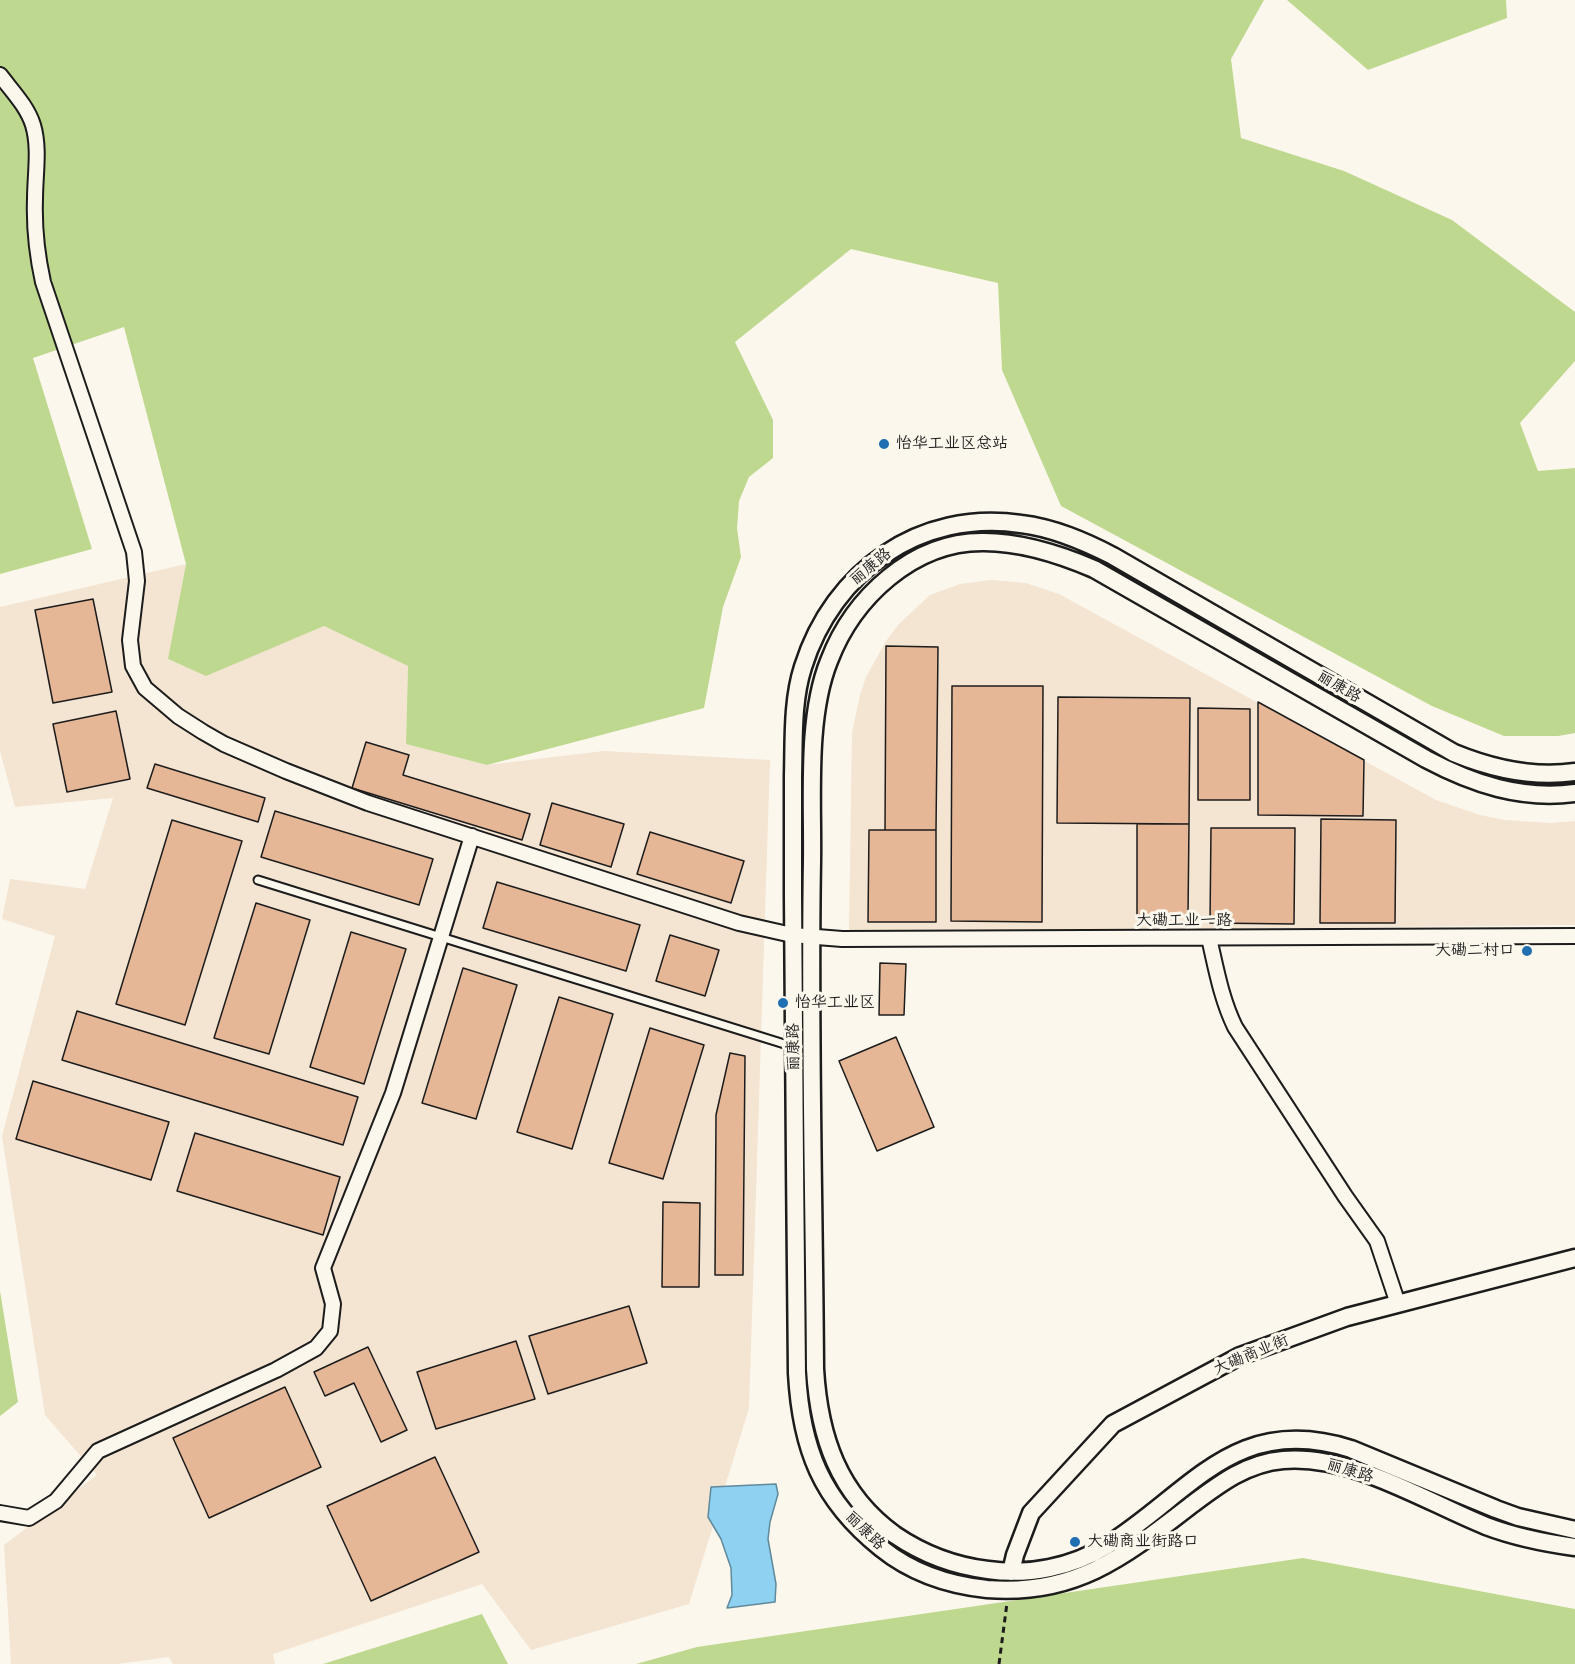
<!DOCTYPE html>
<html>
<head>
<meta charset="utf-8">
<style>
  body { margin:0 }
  canvas { display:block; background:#fbf7ec }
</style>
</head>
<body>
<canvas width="1575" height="1664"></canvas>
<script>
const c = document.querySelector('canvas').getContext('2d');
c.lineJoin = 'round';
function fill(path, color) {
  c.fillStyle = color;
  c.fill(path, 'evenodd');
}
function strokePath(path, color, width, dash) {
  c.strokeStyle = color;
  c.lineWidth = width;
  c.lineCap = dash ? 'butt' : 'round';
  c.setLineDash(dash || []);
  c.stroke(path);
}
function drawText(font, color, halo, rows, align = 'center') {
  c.font = font + ' "Shantell Sans","LXGW WenKai TC",sans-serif';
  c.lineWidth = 6;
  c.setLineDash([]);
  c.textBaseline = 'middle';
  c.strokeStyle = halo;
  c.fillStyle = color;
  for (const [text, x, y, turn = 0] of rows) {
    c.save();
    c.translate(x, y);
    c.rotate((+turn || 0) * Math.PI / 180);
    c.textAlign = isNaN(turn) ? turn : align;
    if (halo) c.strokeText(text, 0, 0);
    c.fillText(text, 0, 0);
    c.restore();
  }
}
fill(new Path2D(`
  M186 564 169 660 206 675 324 626 408 666 406 744 487 765 604 751 770 760 749 1408 689 1604 531 1650 482 1584 273 1654 275 1664H173L169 1657 117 1664H11L4 1545 97 1475 45 1415 2 1136 55 936 2 919 10 879 85 889 113 798 15 807 0 751V607Z
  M991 580 1026 583 1059 594 1436 800 1480 815 1504 820 1551 823 1575 821V925L1202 929 849 930 852 733 860 695 866 677 886 641 899 624 930 595 960 584Z`), '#f4e4d2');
fill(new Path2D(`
  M0 0H1264L1231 59 1241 138 1344 171 1452 220 1575 312V361L1520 423 1538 471 1575 468V733L1558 736H1504L1432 706 1061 506 1002 370 998 283 851 249 735 342 773 420V458L749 477 739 501 737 528 741 557 723 607 704 708 487 765 406 744 408 666 324 626 206 676 168 659 186 564 124 327 33 358 92 549 0 574Z
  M1287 0H1506L1507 18 1368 70Z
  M0 1291 18 1402 0 1416Z
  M1303 1558 1575 1609V1664H636L697 1647Z
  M482 1614 508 1664H323Z`), '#bfd88f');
const water = new Path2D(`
  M776 1484 778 1494 770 1522 768 1539 776 1584 775 1602 727 1608 732 1595 731 1568 721 1539 708 1517 711 1487Z`);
fill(water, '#8ed1f0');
strokePath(water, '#60899b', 1.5);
const building = new Path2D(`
  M93 599 112 692 53 703 35 610Z
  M886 646 938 647 936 830H885Z
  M952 686H1043L1042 922 951 921Z
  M1058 697 1190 698 1189 824 1057 823Z
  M1258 702 1364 760 1363 816 1258 815Z
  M1198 708 1250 709V800H1198Z
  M116 711 130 779 67 792 53 724Z
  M366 742 409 755 403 775 530 814 522 840 352 788Z
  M155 764 265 798 258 822 147 788Z
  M552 803 624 824 611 867 540 845Z
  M275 811 433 859 419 905 261 857Z
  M1321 819 1396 820 1395 923H1320Z
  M172 820 242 841 185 1025 116 1004Z
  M1137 824H1189L1188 915H1137Z
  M1211 828H1295L1294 924 1210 923Z
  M869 830H936V922H868Z
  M650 832 744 861 731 903 637 874Z
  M497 882 640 925 626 971 483 928Z
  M256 903 310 920 269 1054 214 1038Z
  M351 932 406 949 364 1084 310 1067Z
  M670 935 719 950 705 996 656 981Z
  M880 963 906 964 904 1015H879Z
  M463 968 517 985 476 1119 422 1103Z
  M559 997 613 1014 572 1149 517 1132Z
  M77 1011 358 1097 343 1145 62 1060Z
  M650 1028 704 1045 663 1179 609 1163Z
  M896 1037 934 1127 877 1151 839 1061Z
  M730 1053 745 1056 743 1275H715L716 1115Z
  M33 1081 169 1122 151 1180 16 1139Z
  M195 1133 340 1177 323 1235 177 1191Z
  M663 1202 700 1203 699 1287H662Z
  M629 1306 647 1363 548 1394 529 1336Z
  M516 1341 535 1399 436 1429 417 1372Z
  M368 1347 407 1430 381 1442 354 1383 325 1396 314 1372Z
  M285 1387 321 1467 209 1518 173 1438Z
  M435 1457 479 1552 371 1601 327 1506Z`);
fill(building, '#e5b796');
strokePath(building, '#1c1c1c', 1.5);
const service = new Path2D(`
  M258 880 794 1047`);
const minor = new Path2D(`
  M0 75C12 91 27 106 33 125 40 148 35 175 35 199 34 227 37 255 43 282L134 552 137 581 130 640 133 666 145 688 178 716 203 732 224 744 286 771 368 803 739 923 792 935 842 939 1575 936
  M1209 938C1216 968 1221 998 1235 1027L1345 1196 1377 1241 1398 1304
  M0 1513 29 1518 56 1501 98 1451 276 1370 316 1348 330 1331 333 1304 323 1268 393 1093 472 836`);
const tertiary = new Path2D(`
  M1575 772C1533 778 1493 769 1454 753L1113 556C1084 541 1054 528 1021 524 920 509 833 571 803 667 792 701 794 740 793 776 793 816 793 856 793 896 793 1055 796 1214 797 1373 801 1448 821 1500 881 1548 912 1573 948 1585 987 1589 1075 1596 1124 1557 1190 1506 1218 1485 1246 1463 1283 1460 1351 1454 1424 1501 1486 1526 1515 1537 1545 1543 1575 1547
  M1575 793C1521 800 1473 784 1426 759L1094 569C1059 554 1022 542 984 542 913 541 853 598 829 661 806 718 813 800 812 861 809 1030 814 1200 815 1369 819 1436 838 1494 895 1535 923 1554 955 1566 988 1570 1028 1576 1072 1567 1106 1546 1191 1493 1235 1412 1351 1449L1496 1509 1518 1517 1575 1530
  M1011 1572 1015 1555 1031 1513 1113 1424 1240 1356 1347 1317 1575 1258`);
strokePath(service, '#1c1c1c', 11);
strokePath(minor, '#1c1c1c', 18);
strokePath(tertiary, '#1c1c1c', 21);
strokePath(new Path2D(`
  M999 1664 1007 1603`), '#1c1c1c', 3, [6, 4.5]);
strokePath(service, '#fbf7ec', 7);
strokePath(minor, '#fbf7ec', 14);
strokePath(tertiary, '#fbf7ec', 16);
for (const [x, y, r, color] of [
  [884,444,6,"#1f6fb2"],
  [1527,951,6,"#1f6fb2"],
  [783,1003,6,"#1f6fb2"],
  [1075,1542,6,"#1f6fb2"]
]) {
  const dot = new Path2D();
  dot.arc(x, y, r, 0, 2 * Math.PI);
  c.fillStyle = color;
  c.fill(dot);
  strokePath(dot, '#fbf7ec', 2);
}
drawText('16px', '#1c1c1c', '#fbf7ec', [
  ["怡华工业区总站",896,444],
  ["大磡二村口",1515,951,"right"],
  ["怡华工业区",795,1003],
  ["大磡商业街路口",1087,1542]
], 'left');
drawText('16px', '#1c1c1c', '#fbf7ec', [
  ["丽康路",871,567,-40],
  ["丽康路",1339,687,30],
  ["大磡工业一路",1184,921],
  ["丽康路",794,1047,-91],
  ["大磡商业街",1251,1355,-23],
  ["丽康路",1350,1471,17],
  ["丽康路",865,1531,44]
]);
</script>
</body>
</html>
